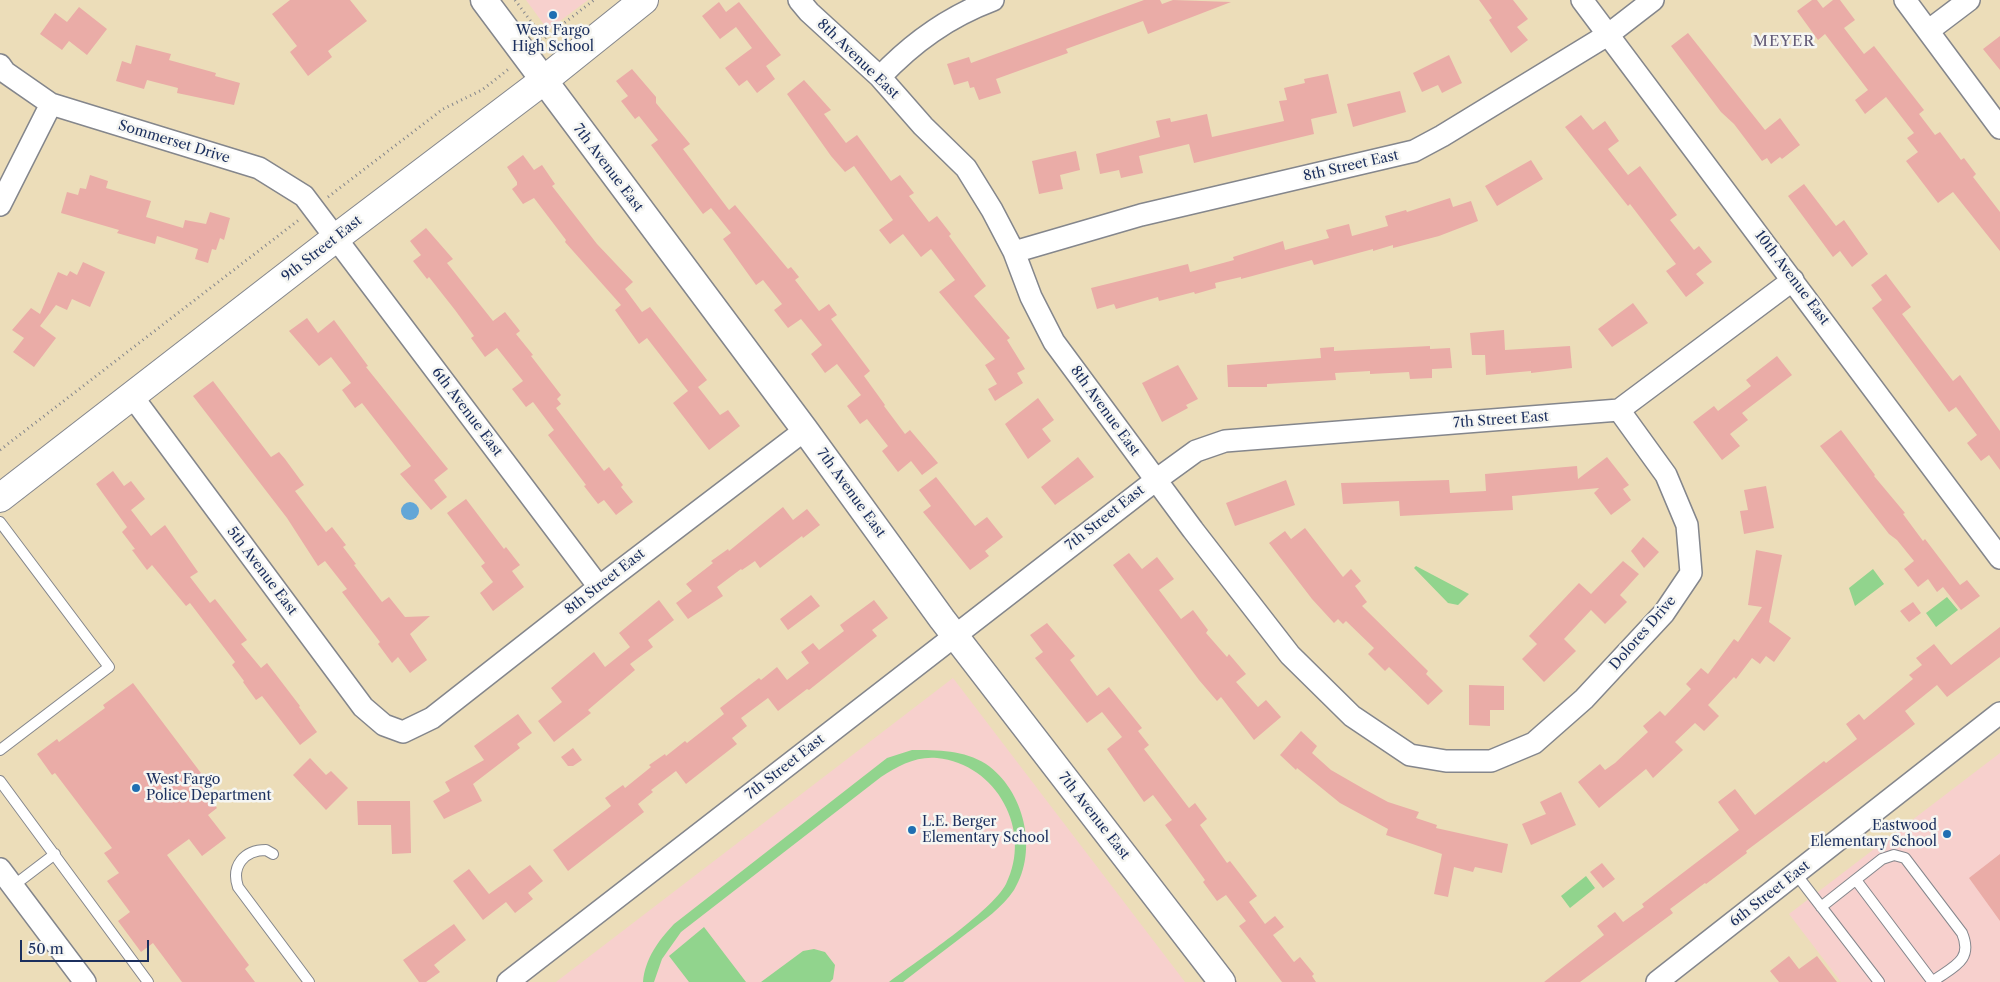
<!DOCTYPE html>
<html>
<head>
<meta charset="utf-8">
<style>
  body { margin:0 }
  #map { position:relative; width:2000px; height:982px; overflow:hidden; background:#ecddb9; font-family:"Libre Caslon Text",serif }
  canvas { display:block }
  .scale { position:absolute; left:20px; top:940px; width:129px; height:22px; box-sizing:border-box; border:2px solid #1b2f5e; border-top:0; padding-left:6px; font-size:15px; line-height:18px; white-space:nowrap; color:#1b2f5e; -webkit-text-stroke:4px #f6f6f2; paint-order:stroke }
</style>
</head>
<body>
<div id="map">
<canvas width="2000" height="982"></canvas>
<div class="scale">50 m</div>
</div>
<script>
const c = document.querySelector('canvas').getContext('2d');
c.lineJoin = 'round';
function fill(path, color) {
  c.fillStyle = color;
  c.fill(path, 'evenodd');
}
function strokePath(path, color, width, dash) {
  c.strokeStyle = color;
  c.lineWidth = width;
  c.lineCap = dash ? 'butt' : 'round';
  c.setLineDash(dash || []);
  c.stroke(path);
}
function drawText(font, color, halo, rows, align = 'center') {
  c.font = font + ' "Libre Caslon Text",serif';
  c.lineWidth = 5;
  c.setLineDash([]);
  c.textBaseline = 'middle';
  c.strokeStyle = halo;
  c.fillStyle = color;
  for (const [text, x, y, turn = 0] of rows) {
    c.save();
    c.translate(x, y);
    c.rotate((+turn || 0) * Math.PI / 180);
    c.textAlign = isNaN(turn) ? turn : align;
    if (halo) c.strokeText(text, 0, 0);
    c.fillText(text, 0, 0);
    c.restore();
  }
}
fill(new Path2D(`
  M526 0H588L548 30Z
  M953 678 1185 982H556Z
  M2000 753V982H1841L1789 914Z`), '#f7d0cd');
fill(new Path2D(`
  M1416 566 1469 594 1458 605 1448 603 1414 568Z
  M1873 569 1884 584 1855 606 1849 588Z
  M1947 597 1958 610 1936 627 1926 613Z
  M912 750C938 750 964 750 986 764 1024 790 1039 850 1014 890 1002 908 984 920 967 933 946 949 924 966 903 982H889C917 961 991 912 1006 884 1033 831 997 764 937 758 916 756 898 766 881 777L681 932 662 959 654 982H643C645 959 658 941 674 924L887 758Z
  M1586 876 1595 888 1570 908 1561 896Z
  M704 927 746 982H689L669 956Z
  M814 949 825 952 835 965 833 979 830 982H761L803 951Z`), '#91d48d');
fill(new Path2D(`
  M401 511a9 9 0 1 1 18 0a9 9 0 1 1-18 0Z`), '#62a6d7');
fill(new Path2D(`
  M290 0H350L367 21 328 51 332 57 308 76 290 52 297 46 272 14Z
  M1144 0H1160L1162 4 1173 0 1231 2 1148 34 1143 21 1066 49 1068 53 996 79 1001 93 979 100 974 87 970 88 968 81 954 85 947 64 969 57 971 63Z
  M1479 0H1513L1528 19 1517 27 1528 40 1511 53 1489 20 1492 18Z
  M1812 0H1817L1823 8 1833 0H1840L1855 20 1844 28 1864 54 1874 46 1924 110 1919 114 1935 135 1940 132 1961 160 1964 158 1976 174 1973 177 2000 212V251L1953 192 1938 203 1906 161 1918 152 1907 138 1914 133 1886 97 1865 114 1855 100 1868 90 1825 34 1818 40 1797 11Z
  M719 2 726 12 739 2 781 55 766 66 775 79 757 93 747 80 739 86 725 68 752 48 736 27 720 39 702 16Z
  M79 7 107 29 87 55 69 41 62 50 40 34 55 13 67 22Z
  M1688 33 1765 130 1780 118 1800 145 1782 159 1780 157 1771 164 1767 158 1762 161 1734 124 1721 112 1671 46Z
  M2000 36V70L1983 49Z
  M136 45 171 54 169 60 216 73 215 76 240 83 234 105 177 93 178 88 147 80 144 89 116 81 122 61 131 64Z
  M1449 55 1462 83 1442 93 1438 85 1422 92 1413 73Z
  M632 69 656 97V103L690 144 683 149 729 210 735 205 788 269 791 267 799 277 795 280 819 311 829 304 837 315 831 319 870 371 864 376 885 405 884 406 905 434 910 430 938 463 922 475 911 461 898 472 882 451 888 446 867 419 860 424 847 406 861 395 837 364 825 373 811 354 822 345 801 319 788 328 774 310 782 304 763 280 756 285 723 239 731 233 711 208 703 214 651 145 658 140 639 116 635 119 621 101 628 96 616 81Z
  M1328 74 1337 113 1311 119 1314 134 1194 163 1189 144 1139 156 1143 173 1121 178 1119 170 1100 174 1096 154 1160 137 1156 121 1170 118 1171 122 1207 114 1212 137 1284 121 1279 101 1287 100 1284 88 1305 83 1304 79Z
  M804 80 831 110 824 114 846 143 857 135 891 181 900 175 914 193 909 196 929 222 937 216 951 234 949 236 986 286 974 296 1010 338 1007 340 1025 369 1017 373 1023 383 995 401 988 389 997 384 985 365 995 359 939 292 955 280 931 249 921 257 903 234 890 244 879 230 893 220 854 166 845 172 831 156 787 94Z
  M1400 91 1406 112 1353 127 1347 104Z
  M1581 115 1593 130 1605 121 1619 141 1608 149 1628 175 1640 166 1677 215 1670 220 1694 250 1699 246 1712 262 1696 274 1704 283 1686 297 1666 271 1676 264 1630 204 1628 206 1565 127Z
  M1076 151 1080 170 1060 175 1063 189 1039 194 1032 161Z
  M523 155 534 170 542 165 555 184 552 186 597 244 633 282 625 289 642 312 650 307 707 380 698 387 720 415 728 410 740 426 709 450 673 403 688 391 647 338 639 344 615 310 621 305 565 242 566 240 534 198 523 204 512 189 517 185V182L507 167Z
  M1531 160 1543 179 1497 206 1485 186Z
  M90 175 108 181 106 188 151 201 146 217 183 228 185 220 206 224 210 212 230 218 224 240 220 238 216 250 212 249 208 263 195 259 198 249 157 236 155 244 117 233 119 230 61 213 67 192 78 195 80 188 86 189Z
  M1804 184 1836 226 1844 220 1868 254 1852 267 1840 251 1833 257 1788 196Z
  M1450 198 1453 207 1471 201 1478 221 1439 236 1393 248V245L1373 251V249L1314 265 1312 260 1241 279V277L1215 283 1216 288 1195 294 1194 292 1159 301 1158 297 1116 309 1114 304 1097 309 1091 288 1188 264 1190 272 1234 260 1233 257 1283 241 1285 250 1329 238 1326 230 1349 224 1352 236 1388 226 1385 216 1406 210 1407 212Z
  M426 228 453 259 447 263 493 321 505 312 520 331 516 334 533 355 531 356 561 395 557 399 561 404 556 408 604 471 609 467 623 485 621 487 633 502 616 515 604 500 598 504 584 486 586 485 548 435 554 430 533 402 526 407 512 389 523 381 497 348 485 357 471 338 474 336 455 310 429 277 427 279 413 261 421 255 410 241Z
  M83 262 105 272 90 307 72 299 67 310 56 305 40 326 56 338 34 367 13 352 24 338 12 330 31 308 40 314 58 272 67 276 70 271 77 275Z
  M1886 274 1911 307 1902 314 1953 381 1960 375 2000 431V470L1989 455 1981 461 1967 443 1977 435 1956 407 1949 412 1872 308 1882 300 1871 285Z
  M1633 303 1648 323 1612 347 1598 329Z
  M307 318 318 333 334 320 368 366 366 367 448 469 434 480 447 497 431 510 400 474 411 466 362 403 355 408 342 390 351 383 331 357 319 366 289 331Z
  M1504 330 1505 350 1570 346 1572 368 1531 373V371L1486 375 1485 355H1472L1470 333Z
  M1430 346V349L1450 348 1452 368 1432 369V378L1410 379 1409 372 1370 374V371L1335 373 1336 380 1267 384V387H1228L1227 365 1321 358 1320 348 1334 347V351Z
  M1777 356 1792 375 1742 413 1748 420 1730 434 1740 446 1722 460 1693 422 1714 406 1718 411 1751 386 1746 380Z
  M1178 365 1198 399 1186 405 1188 408 1162 422 1142 383Z
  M213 381 271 457 279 452 285 459 304 485 295 491 326 532 332 527 346 545 343 547 356 564 354 565 382 602 389 597 405 617 430 616 410 634 427 660 410 673 398 657 392 663 378 644 380 642 342 592 347 589 325 561 318 566 287 518 193 396Z
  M1038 398 1054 420 1042 429 1051 441 1028 459 1005 424Z
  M1841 430 1875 475 1874 476 1905 513 1903 514 1923 541 1925 539 1960 585 1967 580 1980 596 1961 610 1943 587 1937 592 1928 579 1918 587 1904 569 1914 561 1897 540 1889 534 1820 446Z
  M1078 457 1094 477 1055 505 1041 487Z
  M1607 457 1629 485 1623 489 1631 500 1611 515 1594 493 1599 488 1512 496 1513 510 1400 516 1399 501 1343 504 1341 483 1449 480 1450 493 1486 491 1485 474 1577 466 1578 479Z
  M113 471 124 486 131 481 145 499 131 510 151 536 165 525 198 572 190 577 210 603 215 599 247 640 241 644 261 668 267 663 300 706 299 707 317 732 300 745 262 696 256 700 243 682 244 681 232 665 235 662 190 603 186 606 152 565 147 570 132 550 135 549 122 532 127 527 96 484Z
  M936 477 975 526 987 517 1003 537 985 551 989 556 970 570 923 512 931 506 919 490Z
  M1286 480 1295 505 1235 526 1226 503Z
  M1766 486 1774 528 1744 534 1740 511 1748 510 1744 490Z
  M466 499 504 549 506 547 520 565 512 571 524 587 493 611 480 593 493 582 481 566 485 563 447 513Z
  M783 507 793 520 807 509 820 525 803 538 802 536 760 568 755 561 742 570 741 569 717 587 723 596 688 619 676 603 692 591 686 584 713 563 711 561 728 549 729 551Z
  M1305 528 1343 577 1351 569 1361 581 1355 586 1367 602 1362 606 1428 671 1426 674 1443 691 1428 705 1389 667 1385 671 1368 654 1374 648 1346 621 1343 624 1338 619 1334 623 1312 599 1269 543 1285 531 1291 539Z
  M1643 537 1659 552 1644 568 1631 551Z
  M1756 550 1782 555 1769 622 1791 638 1774 662 1766 656 1760 664 1752 658 1736 679 1734 677 1708 705 1719 716 1704 731 1695 723 1675 742 1683 750 1653 778 1646 769 1599 808 1578 782 1600 764 1605 770 1615 763 1648 732 1643 726 1660 711 1665 716 1691 689 1686 684 1701 668 1708 674 1734 639 1738 642 1762 607 1748 605Z
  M1129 553 1142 569 1157 557 1174 579 1159 590 1181 619 1193 610 1208 630 1206 633 1227 657 1229 654 1246 674 1236 682 1258 707 1266 700 1281 717 1254 740 1221 697 1217 701 1199 680 1113 565Z
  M1623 561 1639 574 1620 595 1627 602 1605 624 1591 610 1564 639 1576 651 1544 682 1522 659 1537 644 1529 636 1579 583 1591 594Z
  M811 595 820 606 788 630 780 619Z
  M659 600 674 620 648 640 653 647 630 664 635 670 588 710 591 713 554 742 538 721 562 702 551 688 594 652 605 667 630 647 619 633Z
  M874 600 888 618 872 630 877 636 809 690 807 689 778 711 768 698 741 718 747 726 732 738 737 744 686 784 676 771 651 790 653 792 638 804 644 812 568 871 553 850 611 806 605 798 623 785 625 788 651 767 649 765 665 754 666 756 685 741 687 743 724 714 720 708 759 678 761 680 777 667 787 680 809 663 801 652 813 643 819 650 844 631 840 625Z
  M1913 602 1921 613 1909 622 1900 611Z
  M1047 623 1075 656 1070 660 1097 696 1109 687 1142 728 1138 731 1149 745 1144 749 1189 808 1195 803 1207 819 1200 825 1227 863 1230 861 1257 896 1249 902 1265 924 1275 916 1284 927 1273 935 1294 962 1300 957 1314 974 1312 976 1316 982H1282L1239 926 1246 921 1226 895 1217 901 1203 882 1205 880 1165 825 1172 820 1153 795 1144 802 1107 749 1122 737 1102 712 1087 723 1035 658 1043 652 1030 635Z
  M2000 627V657L1947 697 1937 685 1905 711 1915 724 1885 747 1746 851 1747 853 1706 884 1705 883 1670 909 1673 913 1580 982H1544L1604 935 1597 926 1615 912 1623 922 1644 907 1642 904 1739 830 1718 802 1735 789 1755 815 1824 761 1826 763 1857 739 1846 724 1859 714 1864 720 1913 679 1909 675 1922 665 1916 658 1934 644 1951 665Z
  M133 683 210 785 203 790 217 808 208 815 226 838 202 856 189 839 167 855 249 965 245 969 255 982H182L153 943 141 952 118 921 130 912 107 881 119 873 104 853 112 848 55 773 52 775 37 754 57 739 59 742 105 708 103 705Z
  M1469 685 1504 686V710H1490V726L1469 725Z
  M518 714 532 733 517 744 520 748 473 784 482 801 444 819 433 801 450 791 445 782 484 760 474 746Z
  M1301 731 1317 746 1312 753 1331 770 1364 789 1388 802 1419 812 1416 818 1437 825 1436 828 1508 844 1502 873 1475 867 1473 872 1454 867 1448 897 1434 894 1442 854 1386 835 1388 829 1340 803 1297 768 1296 770 1280 755Z
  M573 748 582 760 573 766H568L561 757Z
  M310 758 326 775 331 771 348 788 326 810 293 775Z
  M1561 792 1576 825 1531 845 1522 824 1546 814 1540 802Z
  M357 801H410L411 853 392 854 391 825H358Z
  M2000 854V921L1969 878Z
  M1602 863 1615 879 1603 888 1590 872Z
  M530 865 543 881 528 893 533 899 515 913 506 902 483 920 453 881 469 869 489 894Z
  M454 924 466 940 434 965 440 972 426 982H419L403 960Z
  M1789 956 1799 969 1817 956 1837 982H1779L1770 971Z`), '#eaaca7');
const service = new Path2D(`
  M0 522 109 667 0 750
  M0 781 148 982
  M273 854 266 850C244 850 231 866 238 887L309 982
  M1796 874 1879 982
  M1856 880 1932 981
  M13 886 55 854
  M1821 907 1882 859 1894 855 1905 858 1962 933C1974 961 1952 967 1932 982`);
const minor = new Path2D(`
  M799 0 809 12 880 77 923 126 966 168 992 210 1014 252 1031 297 1054 342 1193 530 1290 655 1352 716 1410 755 1446 761H1491L1534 743 1584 699 1664 613 1691 573 1687 525 1666 475 1619 410
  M1582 0 2000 558
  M1905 0 2000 128
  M1928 31 1969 0
  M0 65 5 72 51 104 259 168 304 196 599 587
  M880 77C913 42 948 17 993 0
  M0 205 51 104
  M1014 252 1141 215 1414 151 1442 136 1609 34 1653 0
  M132 396 363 707 384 725 403 732 432 718 599 587 805 430
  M0 869 85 982
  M508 982 1156 480 1196 451 1225 441 1619 410 1793 280
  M1657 982 2000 713`);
const tertiary = new Path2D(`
  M484 0 805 430 942 619 1222 982`);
const secondary = new Path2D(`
  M0 498 337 237 543 81 644 0`);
strokePath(service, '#84868c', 12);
strokePath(minor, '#84868c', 24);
strokePath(tertiary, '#84868c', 29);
strokePath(secondary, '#84868c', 30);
strokePath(new Path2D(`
  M515 0 544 39
  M541 41 594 0
  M328 197 443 109 482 90 510 68
  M0 450 300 219`), '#84868c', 3, [1, 4]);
strokePath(service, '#fff', 10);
strokePath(minor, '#fff', 21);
strokePath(tertiary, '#fff', 26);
strokePath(secondary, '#fff', 28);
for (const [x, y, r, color] of [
  [553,15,5,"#1f6fb2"],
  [136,788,5,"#1f6fb2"],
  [912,830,5,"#1f6fb2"],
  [1947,834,5,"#1f6fb2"]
]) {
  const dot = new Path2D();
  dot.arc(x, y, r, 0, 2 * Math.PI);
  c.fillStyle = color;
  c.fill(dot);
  strokePath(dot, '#f6f6f2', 2);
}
drawText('14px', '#1b2f5e', '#f6f6f2', [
  ["West Fargo",553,31,"center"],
  ["High School",553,47,"center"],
  ["West Fargo",146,780],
  ["Police Department",146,796],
  ["L.E. Berger",922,822],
  ["Elementary School",922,838],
  ["Eastwood",1937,826,"right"],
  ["Elementary School",1937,842,"right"]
], 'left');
drawText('14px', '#1b2f5e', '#f6f6f2', [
  ["8th Avenue East",858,59,44],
  ["Sommerset Drive",174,142,17],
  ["8th Street East",1351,166,-13],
  ["7th Avenue East",608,168,53],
  ["9th Street East",322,249,-38],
  ["10th Avenue East",1792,278,53],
  ["8th Avenue East",1105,411,54],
  ["6th Avenue East",467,412,53],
  ["7th Street East",1501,420,-4],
  ["7th Avenue East",851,493,54],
  ["7th Street East",1105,518,-38],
  ["5th Avenue East",262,571,53],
  ["8th Street East",605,582,-38],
  ["Dolores Drive",1643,633,-49],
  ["7th Street East",785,767,-38],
  ["7th Avenue East",1094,816,52],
  ["6th Street East",1770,894,-38]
]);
c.letterSpacing = '1px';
drawText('15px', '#635b78', '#f6f6f2', [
  ["MEYER",1784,42]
]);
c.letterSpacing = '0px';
</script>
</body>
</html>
